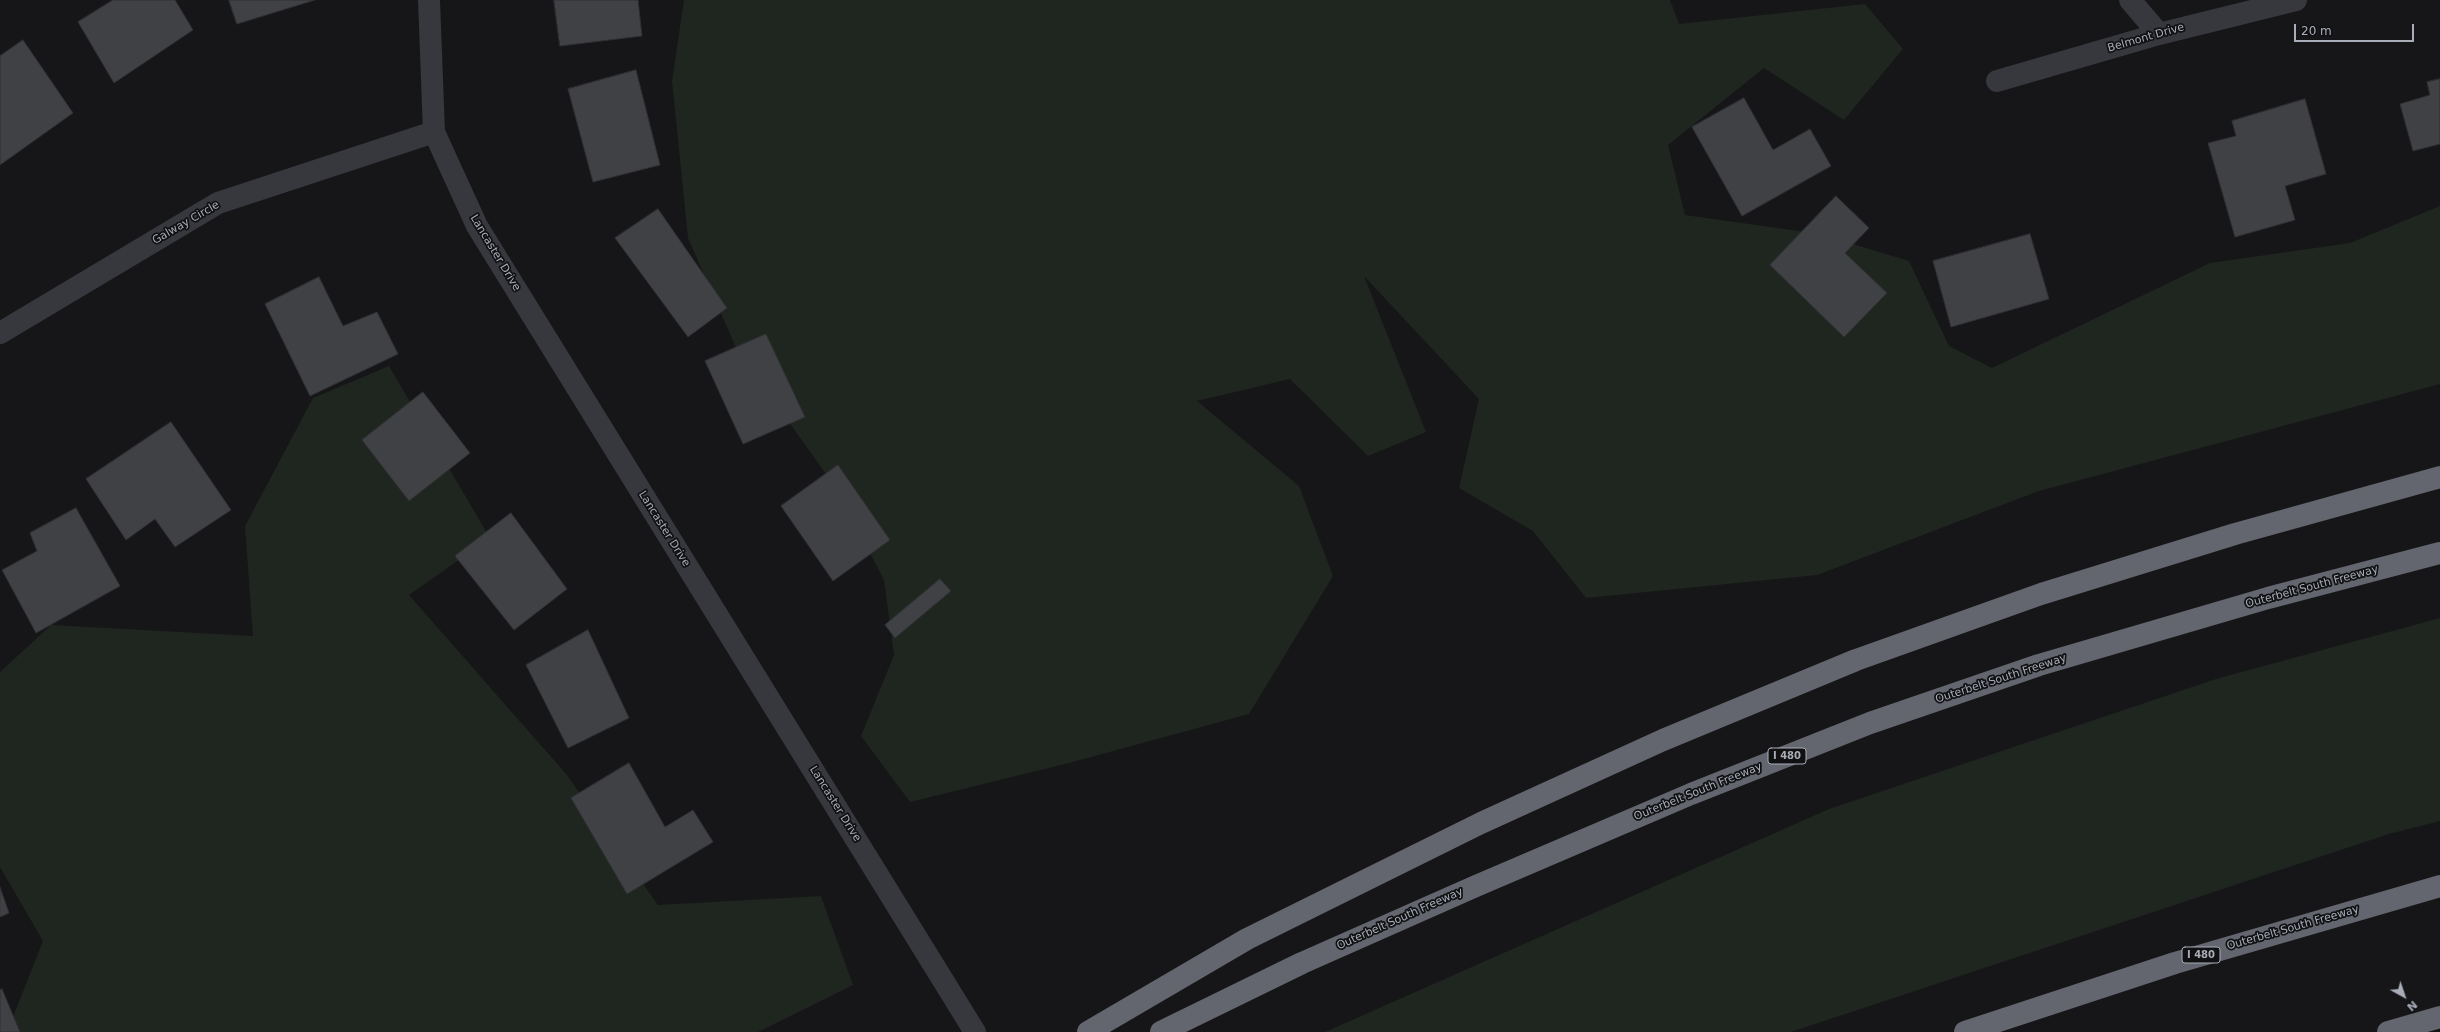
<!DOCTYPE html>
<html>
<head>
<meta charset="utf-8">
<style>
  body { margin:0 }
  #map { position:relative; width:2440px; height:1032px; overflow:hidden; background:#161618; font-family:"DejaVu Sans",sans-serif }
  canvas { display:block }
  .north { position:absolute; left:2384px; top:976px; width:40px; height:40px; -webkit-text-stroke:3px #111113; paint-order:stroke; rotate:140deg; font-size:11px; font-weight:700; line-height:16px; text-align:center; color:#a8adb8 }
  .north::after { content:''; display:block; margin:auto; width:14px; height:18px; background:#a8adb8; clip-path:polygon(50% 0,100% 100%,50% 72%,0 100%) }
  .scale { position:absolute; left:2294px; top:24px; width:120px; height:18px; box-sizing:border-box; border:2px solid #a8adb8; border-top:0; padding-left:5px; font-size:12px; line-height:14px; white-space:nowrap; color:#a8adb8; -webkit-text-stroke:3px #111113; paint-order:stroke }
</style>
</head>
<body>
<div id="map">
<canvas width="2440" height="1032"></canvas>
<div class="north">N</div>
<div class="scale">20 m</div>
</div>
<script>
const c = document.querySelector('canvas').getContext('2d');
c.lineJoin = 'round';
function fill(path, color) {
  c.fillStyle = color;
  c.fill(path, 'evenodd');
}
function strokePath(path, color, width, dash) {
  c.strokeStyle = color;
  c.lineWidth = width;
  c.lineCap = dash ? 'butt' : 'round';
  c.setLineDash(dash || []);
  c.stroke(path);
}
function drawText(font, color, halo, rows, align = 'center') {
  c.font = font + ' "DejaVu Sans",sans-serif';
  c.lineWidth = 3.5;
  c.setLineDash([]);
  c.textBaseline = 'middle';
  c.strokeStyle = halo;
  c.fillStyle = color;
  for (const [text, x, y, turn = 0] of rows) {
    c.save();
    c.translate(x, y);
    c.rotate((+turn || 0) * Math.PI / 180);
    c.textAlign = isNaN(turn) ? turn : align;
    if (halo) c.strokeText(text, 0, 0);
    c.fillText(text, 0, 0);
    c.restore();
  }
}
fill(new Path2D(`
  M684 0H1670L1679 24 1865 4 1903 49 1844 120 1764 68 1668 145 1685 215 1820 234 1909 261 1949 346 1992 368 2210 263 2350 243 2440 206V384L2039 491 1817 575 1586 598 1533 531 1459 488 1479 399 1364 276 1426 432 1368 456 1290 379 1197 401 1299 486 1333 576 1249 714 1069 763 910 802 861 736 894 655 884 580 836 488 737 350 688 238 672 81Z
  M389 366 490 538 409 595 567 775 658 905 821 896 853 985 758 1032H7L43 941 0 867V672L51 625 253 636 245 526 313 398Z
  M2440 618V821L2389 834 1791 1032H1325L1829 809 2216 679Z`), '#1e261f');
const building = new Path2D(`
  M113 0H175L193 30 114 83 78 22Z
  M229 0H315L237 24Z
  M554 0H638L642 36 560 46Z
  M23 40 73 113 0 165V56Z
  M636 70 660 165 593 182 568 89Z
  M2440 79V144L2413 151 2400 104 2430 95 2427 82Z
  M1744 98 1773 150 1810 129 1831 166 1742 216 1692 127Z
  M2305 99 2326 174 2285 186 2295 220 2235 237 2208 143 2236 136 2232 121Z
  M1836 196 1869 228 1845 253 1887 293 1844 337 1770 265Z
  M658 209 727 308 688 337 615 238Z
  M2030 234 2049 299 1951 327 1933 261Z
  M319 277 343 326 377 312 398 354 310 396 265 304Z
  M766 334 805 417 743 444 705 361Z
  M423 392 470 453 409 501 362 440Z
  M171 422 231 510 175 547 155 519 126 540 86 479Z
  M838 465 890 540 833 581 781 506Z
  M76 508 120 586 36 633 2 570 37 551 30 533Z
  M511 513 567 589 514 630 455 556Z
  M940 579 951 591 895 638 885 625Z
  M588 630 629 718 568 748 526 665Z
  M629 763 665 827 693 810 713 842 627 894 571 798Z
  M0 887 9 913 0 917Z
  M2 989 20 1032H0V990Z`);
fill(building, '#404145');
strokePath(building, '#303034', 1);
strokePath(new Path2D(`
  M429 0 434 132 477 226 975 1032
  M2130 0 2159 34
  M1997 81 2159 34 2296 0
  M0 333 218 203 434 132`), '#37383d', 22);
strokePath(new Path2D(`
  M1088 1032 1247 939 1481 823 1663 740 1856 660 2041 594 2235 534 2440 477
  M1161 1032 1302 963 1476 886 1691 794 1870 723 2039 665 2268 598 2440 553
  M1965 1032 2175 963 2440 886
  M2388 1032 2440 1017`), '#63666e', 22);
for (const [x, y, w] of [
  [1787,756,38],
  [2201,955,38]
]) {
  const box = new Path2D();
  box.roundRect(x - w / 2, y - 8, w, 16, 3);
  c.fillStyle = '#111113';
  c.fill(box);
  strokePath(box, '#a8adb8', 1);
}
drawText('bold 10px', '#a8adb8', null, [
  ["I 480",1787,756],
  ["I 480",2201,955]
]);
drawText('11px', '#a8adb8', '#111113', [
  ["Belmont Drive",2146,38,-16],
  ["Galway Circle",186,223,-30],
  ["Lancaster Drive",495,253,59],
  ["Lancaster Drive",664,529,58],
  ["Outerbelt South Freeway",2312,587,-15],
  ["Outerbelt South Freeway",2001,679,-18],
  ["Outerbelt South Freeway",1698,792,-22],
  ["Lancaster Drive",835,804,58],
  ["Outerbelt South Freeway",1400,919,-24],
  ["Outerbelt South Freeway",2293,928,-16]
]);
</script>
</body>
</html>
